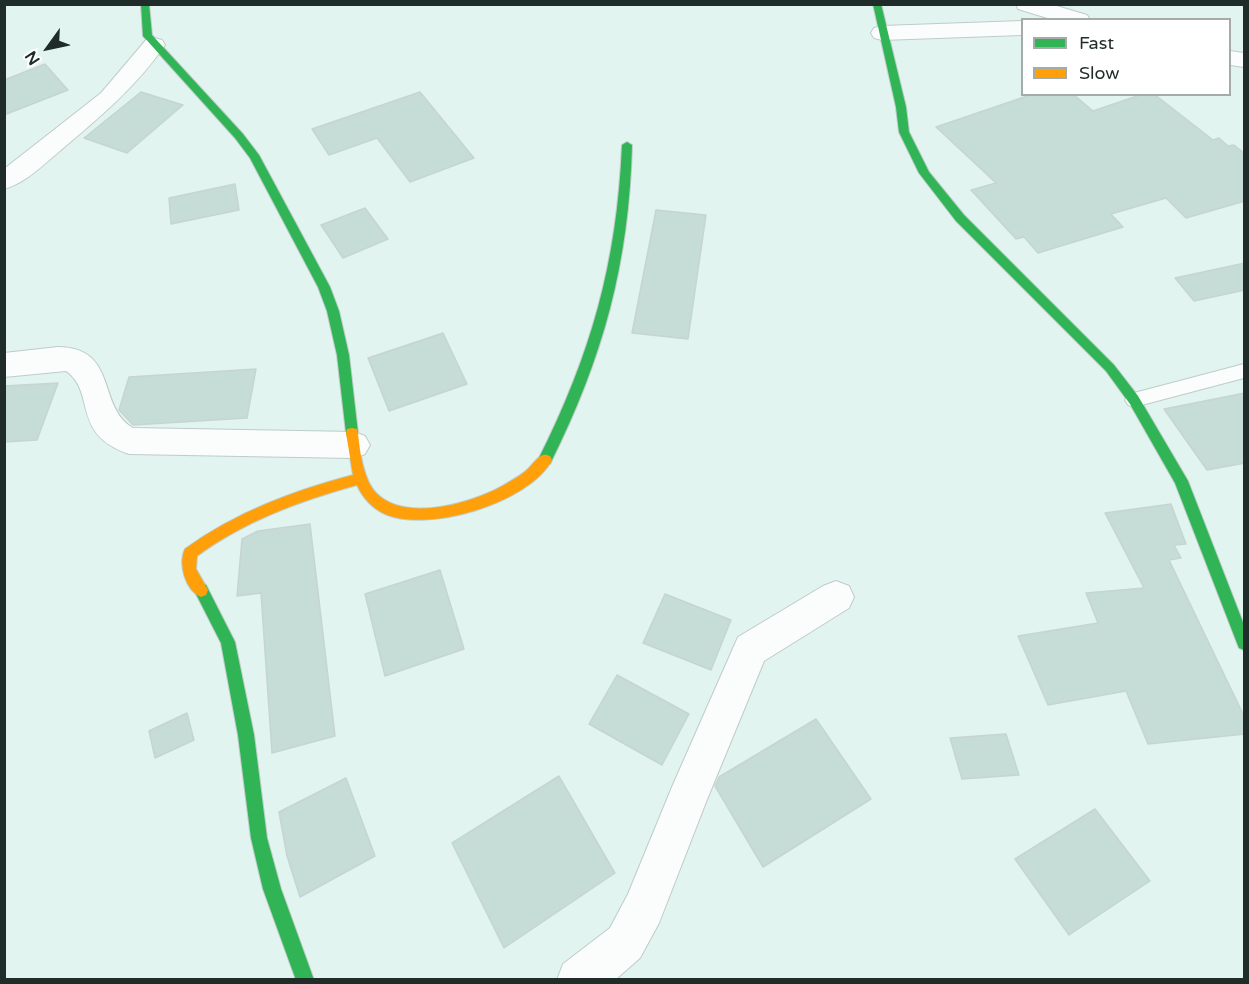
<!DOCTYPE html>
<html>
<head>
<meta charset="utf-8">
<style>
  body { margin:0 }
  #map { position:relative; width:1249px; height:984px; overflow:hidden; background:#e2f4f0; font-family:"Varela Round",sans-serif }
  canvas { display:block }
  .frame { position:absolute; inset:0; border:6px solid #1f2c29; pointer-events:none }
  .legend { position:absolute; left:1021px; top:18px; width:210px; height:78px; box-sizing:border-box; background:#fff; border:2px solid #a5aba9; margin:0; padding:8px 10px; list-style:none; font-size:18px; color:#1f2c29 }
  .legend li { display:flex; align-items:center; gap:12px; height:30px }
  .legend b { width:30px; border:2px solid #a5aba9 }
  .north { position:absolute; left:18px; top:18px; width:60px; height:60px; -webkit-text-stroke:4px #fff; paint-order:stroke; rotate:237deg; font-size:16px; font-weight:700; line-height:24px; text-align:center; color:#1f2c29 }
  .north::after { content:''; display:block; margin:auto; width:21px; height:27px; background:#1f2c29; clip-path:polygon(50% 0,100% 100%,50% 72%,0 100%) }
</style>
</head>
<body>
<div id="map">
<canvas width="1249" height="984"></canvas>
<div class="frame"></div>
<ul class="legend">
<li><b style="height:8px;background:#30b455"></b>Fast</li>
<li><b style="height:8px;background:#ff9f0a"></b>Slow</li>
</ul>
<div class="north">N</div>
</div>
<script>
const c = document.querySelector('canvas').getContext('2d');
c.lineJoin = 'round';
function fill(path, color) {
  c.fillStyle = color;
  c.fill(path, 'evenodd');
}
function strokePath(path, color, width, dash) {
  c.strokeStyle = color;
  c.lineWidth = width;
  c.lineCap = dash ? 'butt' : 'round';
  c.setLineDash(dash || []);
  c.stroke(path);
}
const building = new Path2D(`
  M45 64 68 90 4 115V80Z
  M141 92 183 105 127 153 84 138Z
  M420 92 474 158 410 182 377 138 329 155 312 129Z
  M1033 94H1073L1093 111 1143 94H1154L1213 140 1219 138 1228 146 1234 145 1245 154V201L1186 218 1166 198 1111 214 1123 227 1038 253 1024 237 1016 239 971 190 996 183 936 127Z
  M235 184 239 210 171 224 169 198Z
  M365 208 388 239 343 258 321 225Z
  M656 210 706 215 688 339 632 333Z
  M1245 263V290L1194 301 1175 278Z
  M443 333 467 384 389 411 368 358Z
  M256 369 247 418 133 425 119 410 129 377Z
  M58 383 37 440 4 442V386Z
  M1245 393V463L1207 470 1164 409Z
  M1171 504 1186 544 1174 545 1181 558 1169 560 1245 718V734L1148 744 1126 691 1048 705 1018 636 1098 623 1086 593 1144 588 1105 513Z
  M310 524 335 736 272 753 261 593 237 596 242 539 258 531Z
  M440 570 464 649 385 676 365 594Z
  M665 594 731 620 711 670 643 643Z
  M617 675 689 714 662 765 589 724Z
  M187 713 194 740 155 758 149 731Z
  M816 719 871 799 763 867 715 786 719 777Z
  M1006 734 1019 775 962 779 950 738Z
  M559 776 615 873 504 948 452 843Z
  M346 778 375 856 300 897 287 856 279 812Z
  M1095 809 1150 881 1069 935 1015 859Z`);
fill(building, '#c5dcd7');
strokePath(building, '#c6d5d2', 1.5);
const lane = new Path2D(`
  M1244 364V378L1134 407 1128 405 1125 400 1128 395 1134 393Z`);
const street = new Path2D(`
  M1016 4H1050L1087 15 1090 20H1054L1018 9Z
  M1022 21V35L882 40 874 38 871 33 874 28 882 26Z
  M154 38 162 40 165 45C137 86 99 118 61 150 44 164 26 183 4 189V169L101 93 146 40Z
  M1230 51 1244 53V67L1230 65Z
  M58 347C119 348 96 406 133 428L354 432 365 436 370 445 365 454 354 458 129 454C70 434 97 393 66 371L4 377V353Z
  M836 581 849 586 854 597 849 608 764 661 706 802 659 923 640 958 615 980H557L563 964 610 928 628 894 672 787 738 637 823 586Z`);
const fast = new Path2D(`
  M141 4H149L152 35 243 134 259 155 330 287 339 311 349 355 358 433 357 437H347L346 433 337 355 327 311 318 287 250 158 235 138 143 36Z
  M873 4H881L906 107 909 132 929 172 964 215 1114 365 1138 396 1188 481 1244 625V650L1239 648 1237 643 1175 483 1130 404 1106 371 956 221 919 173 899 132 896 107Z
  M627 142 632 145C629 264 603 358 550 464H540L538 460C591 355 617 263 622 145Z
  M201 583 206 585 235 642 254 735 267 838 281 889 314 980H296L263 889 251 838 238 735 221 643 194 590 196 585Z`);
const slow = new Path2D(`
  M352 428 357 429 358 433C360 452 363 479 376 493 406 524 478 502 509 482 516 478 523 474 528 469 532 465 536 459 541 456 545 454 546 455 550 456L552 460C529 503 428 533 385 514 372 508 363 498 357 485 299 501 245 521 197 556L196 569 208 590 206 595 201 597C185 590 178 563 185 549 236 512 293 491 353 475L346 433 347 429Z`);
strokePath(lane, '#beccc9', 2);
strokePath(street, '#beccc9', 2);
strokePath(fast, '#beccc9', 2);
strokePath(slow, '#beccc9', 2);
fill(lane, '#fbfdfd');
fill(street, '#fbfdfd');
fill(fast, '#30b455');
fill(slow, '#ff9f0a');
</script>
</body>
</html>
